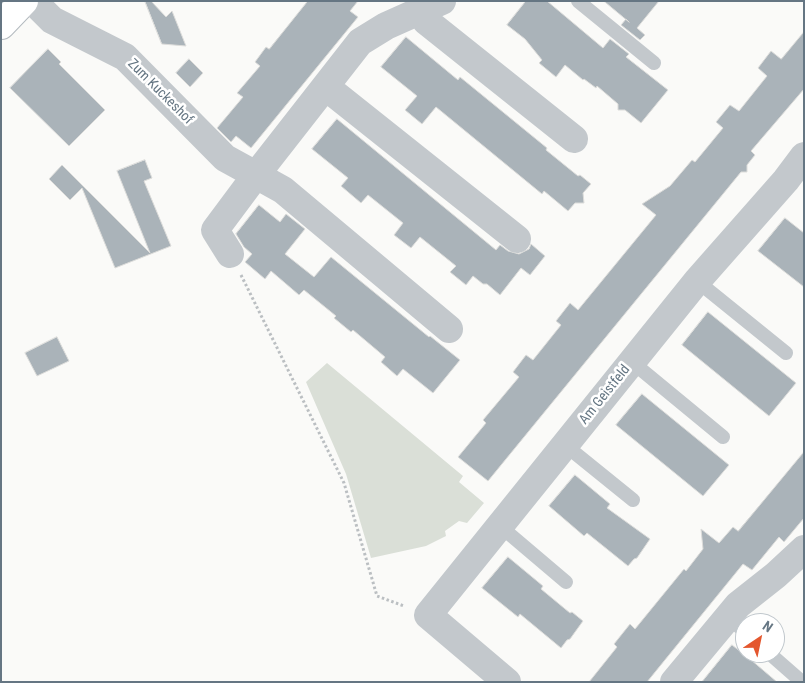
<!DOCTYPE html>
<html>
<head>
<meta charset="utf-8">
<style>
  body { margin:0 }
  #map { position:relative; width:805px; height:683px; overflow:hidden; background:#fafaf8; font-family:"Roboto Condensed",sans-serif }
  canvas { display:block }
  .frame { position:absolute; inset:0; border:2px solid #657683; pointer-events:none }
  .north { position:absolute; left:735px; top:613px; width:50px; height:50px; box-sizing:border-box; background:#fff; border:1px solid #c1c8cd; border-radius:50%; rotate:34deg; font-size:14px; font-weight:700; line-height:20px; text-align:center; color:#657683 }
  .north::after { content:''; display:block; margin:auto; width:18px; height:22px; background:#e4572e; clip-path:polygon(50% 0,100% 100%,50% 72%,0 100%) }
</style>
</head>
<body>
<div id="map">
<canvas width="805" height="683"></canvas>
<div class="frame"></div>
<div class="north">N</div>
</div>
<script>
const c = document.querySelector('canvas').getContext('2d');
c.lineJoin = 'round';
function fill(path, color) {
  c.fillStyle = color;
  c.fill(path, 'evenodd');
}
function strokePath(path, color, width, dash) {
  c.strokeStyle = color;
  c.lineWidth = width;
  c.lineCap = dash ? 'butt' : 'round';
  c.setLineDash(dash || []);
  c.stroke(path);
}
function drawText(font, color, halo, rows, align = 'center') {
  c.font = font + ' "Roboto Condensed",sans-serif';
  c.lineWidth = 5;
  c.setLineDash([]);
  c.textBaseline = 'middle';
  c.strokeStyle = halo;
  c.fillStyle = color;
  for (const [text, x, y, turn = 0] of rows) {
    c.save();
    c.translate(x, y);
    c.rotate((+turn || 0) * Math.PI / 180);
    c.textAlign = isNaN(turn) ? turn : align;
    if (halo) c.strokeText(text, 0, 0);
    c.fillText(text, 0, 0);
    c.restore();
  }
}
fill(new Path2D(`
  M327 363 463 476 459 482 484 503 467 523 459 521 445 531 446 536 426 546 371 558 346 474 306 382Z`), '#dadfd7');
const building = new Path2D(`
  M145 1H151L166 17 172 11 186 46 162 44Z
  M308 1H358L350 11 358 17 251 148 236 136 231 142 217 128 243 97 237 93 260 66 255 62 266 47 269 49Z
  M526 1H547L603 48 610 39 629 54 626 57 668 90 641 123 625 110H618V104L597 86 596 88 584 79 583 80 565 65 556 77 539 63 542 60 525 39 507 25Z
  M604 1H659L637 28 645 35 640 40 621 25 626 19 629 22Z
  M804 32V89L751 151 755 155 747 165V172H741L488 481 458 457 486 423 483 420 519 377 513 372 526 355 533 360 561 325 556 321 570 303 578 310 656 215 642 204 670 186 692 160 695 162 723 128 716 122 730 105 739 111 767 76 758 68 771 51 781 59Z
  M406 37 458 80 460 77 547 148 546 150 578 176 580 175 591 184 583 193 584 203H575L568 211 544 191 542 194 436 107 422 124 405 110 417 96 381 67Z
  M48 49 61 62 59 64 105 110 69 146 10 88Z
  M189 59 203 73 190 87 176 73Z
  M337 119 496 250 500 245 508 251 519 254 529 249 531 244 545 256 530 275 521 268 500 295 487 284H483L473 276 466 285 450 272 456 266 420 237 411 248 394 235 403 223 368 195 361 203 341 186 348 178 312 149Z
  M145 160 152 178 144 181 171 246 115 268 82 188 70 200 49 179 62 165 150 253 117 171Z
  M259 205 280 222 286 214 305 229 285 254 314 277 331 257 429 337 430 336 460 360 433 393 403 369 397 376 381 362 385 357 353 330 351 332 334 318 336 316 304 290 299 295 271 271 265 279 245 262 252 254 244 247 236 234Z
  M785 218 804 233V287L758 251Z
  M708 312 796 383 769 416 682 345Z
  M57 337 69 361 37 376 25 353Z
  M642 394 729 465 703 496 616 425Z
  M804 452V518L784 542 779 537 752 570 743 564 647 682H589L617 647 614 644 630 624 635 629 684 569 686 571 703 549 701 529 719 543 733 527 738 531Z
  M575 475 610 504 607 508 650 539 637 558 634 559 628 566 587 533 584 536 549 506Z
  M508 557 543 586 541 589 570 613 572 612 583 621 570 639 567 640 561 648 520 614 518 617 482 588Z
  M732 645 750 659 777 682H702Z`);
fill(building, '#aab3b9');
strokePath(building, '#dcdcda', 1);
const secondary = new Path2D(`
  M1 25 24 1`);
strokePath(secondary, '#b3babf', 30);
strokePath(new Path2D(`
  M241 275 344 483 377 596 404 606`), '#bbbfc2', 3, [2.5, 2.5]);
strokePath(new Path2D(`
  M578 1 654 63
  M697 281 786 353
  M632 362 723 437
  M565 445 633 500
  M500 526 566 582
  M728 617 745 632
  M769 653 802 682`), '#c3c8cc', 14);
strokePath(new Path2D(`
  M33 1 52 20 125 57 225 158 256 175 360 42 386 26 442 1
  M420 11 426 21 574 139
  M326 87 517 239
  M230 254 215 230 256 175 283 190 449 329
  M507 682 428 615 697 281 786 180 804 156
  M674 682 738 605 776 575 804 549`), '#c3c8cc', 28);
strokePath(secondary, '#fff', 28);
drawText('14px', '#657683', '#fff', [
  ["Zum Kuckeshof",160,92,45],
  ["Am Geistfeld",605,395,-51]
]);
</script>
</body>
</html>
